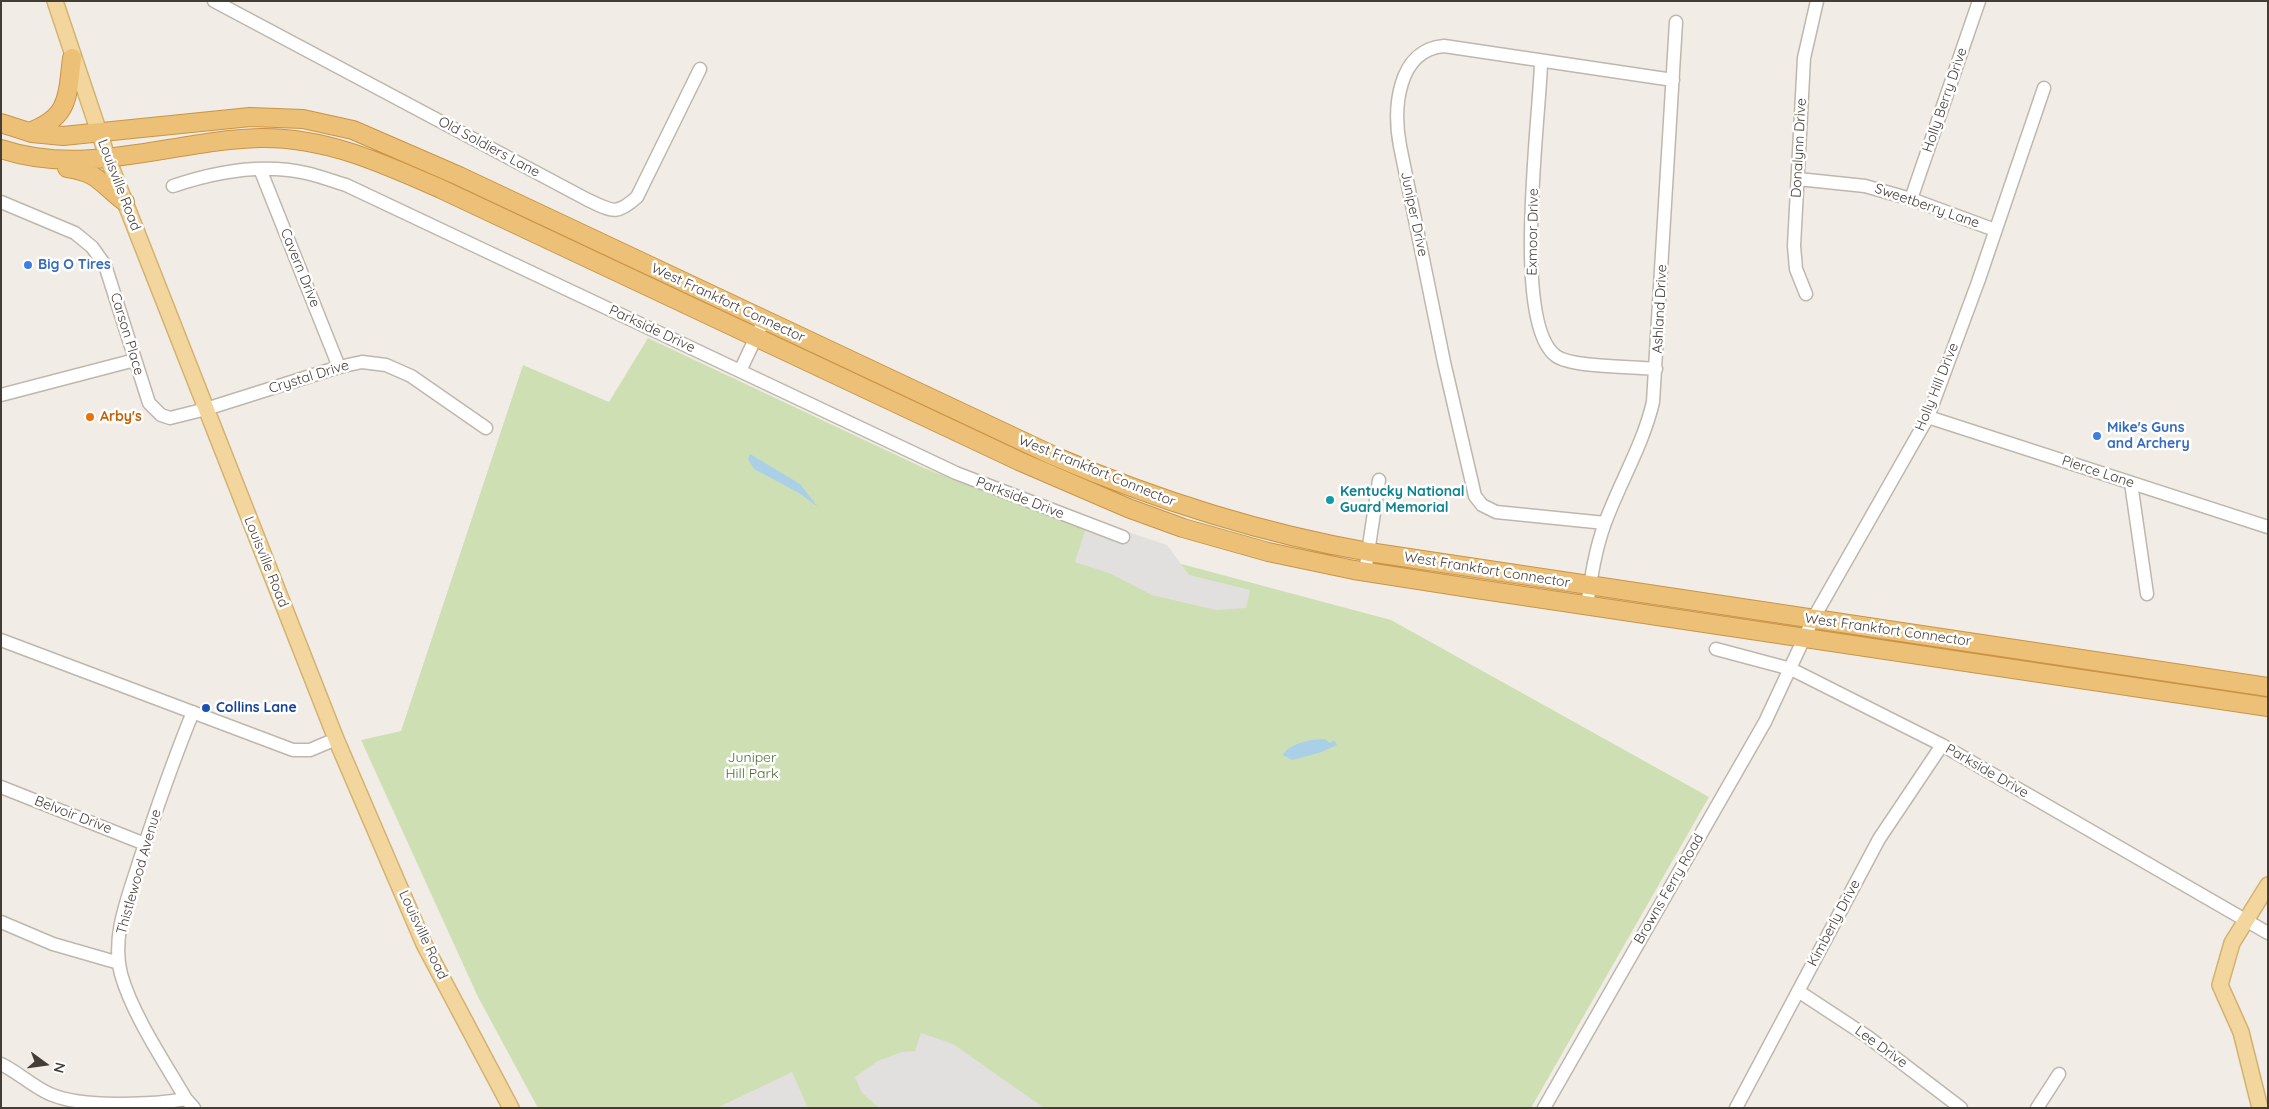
<!DOCTYPE html>
<html>
<head>
<meta charset="utf-8">
<style>
  body { margin:0 }
  #map { position:relative; width:2269px; height:1109px; overflow:hidden; background:#f1ede6; font-family:Quicksand,sans-serif }
  canvas { display:block }
  .frame { position:absolute; inset:0; border:2px solid #433d36; pointer-events:none }
  .north { position:absolute; left:20px; top:1039px; width:50px; height:50px; -webkit-text-stroke:4px #fff; paint-order:stroke; rotate:104deg; font-size:14px; font-weight:700; line-height:20px; text-align:center; color:#433d36 }
  .north::after { content:''; display:block; margin:auto; width:18px; height:22px; background:#433d36; clip-path:polygon(50% 0,100% 100%,50% 72%,0 100%) }
</style>
</head>
<body>
<div id="map">
<canvas width="2269" height="1109"></canvas>
<div class="frame"></div>
<div class="north">N</div>
</div>
<script>
const c = document.querySelector('canvas').getContext('2d');
c.lineJoin = 'round';
function fill(path, color) {
  c.fillStyle = color;
  c.fill(path, 'evenodd');
}
function strokePath(path, color, width, dash) {
  c.strokeStyle = color;
  c.lineWidth = width;
  c.lineCap = dash ? 'butt' : 'round';
  c.setLineDash(dash || []);
  c.stroke(path);
}
function drawText(font, color, halo, rows, align = 'center') {
  c.font = font + ' Quicksand,sans-serif';
  c.lineWidth = 5;
  c.setLineDash([]);
  c.textBaseline = 'middle';
  c.strokeStyle = halo;
  c.fillStyle = color;
  for (const [text, x, y, turn = 0] of rows) {
    c.save();
    c.translate(x, y);
    c.rotate((+turn || 0) * Math.PI / 180);
    c.textAlign = isNaN(turn) ? turn : align;
    if (halo) c.strokeText(text, 0, 0);
    c.fillText(text, 0, 0);
    c.restore();
  }
}
fill(new Path2D(`
  M648 338 924 468 1159 558 1391 620 1709 797 1531 1108H538L478 997 361 740 401 731 523 365 609 402Z`), '#cee0b3');
fill(new Path2D(`
  M1089 519 1167 545 1189 575 1250 590 1246 608 1216 610 1152 595 1109 573 1075 562Z
  M921 1033 953 1044 1044 1108H880L876 1105 862 1093 855 1077 878 1061 902 1052 915 1051Z
  M792 1072 807 1106 804 1108H717Z`), '#e2e0de');
fill(new Path2D(`
  M750 454 800 484 818 507 799 493 754 469 748 459Z
  M1325 739 1330 743 1334 740 1337 745 1319 753 1292 760 1283 755C1289 743 1312 739 1325 739Z`), '#a9d0e7');
const minor = new Path2D(`
  M214 1 588 200C612 211 616 216 637 197L700 69
  M1541 62C1540 117 1511 323 1556 356 1573 368 1633 366 1656 369
  M260 169 339 367
  M1798 179 1865 186 1911 199 1995 230
  M173 186C214 172 262 163 306 173 319 176 333 181 346 185L956 473 1123 537
  M1911 199 1979 1
  M1 202 75 233 92 247 105 265 149 403 161 415 170 418 206 409 339 367 362 362 386 365 411 376 486 428
  M1806 294 1796 269 1794 246 1804 58 1817 1
  M740 371 764 320
  M1 395 135 360
  M1928 417 2268 527
  M2131 483 2147 594
  M1605 523 1496 512 1482 505 1475 496 1444 362 1400 146C1393 109 1397 50 1444 46L1673 80
  M1365 572 1379 480
  M1587 606C1591 578 1595 550 1605 523 1620 482 1643 445 1653 402L1676 22
  M1 640 293 750H310L336 739
  M1716 649 1791 669 1942 745 2268 933
  M193 712C173 761 156 810 140 859 129 895 111 936 121 974 132 1014 165 1063 186 1099L194 1108
  M1 787 145 844
  M1 922 53 944 119 963
  M1798 991 1868 1037 1961 1108
  M1 1064C18 1072 33 1087 50 1094 81 1108 153 1105 186 1099
  M1544 1108 1765 722 1813 619 1928 417 1978 282 2044 88
  M1736 1108 1879 839 1942 745
  M2037 1108 2059 1074`);
const major = new Path2D(`
  M55 1 108 159 336 739 424 944 511 1108
  M2260 1108 2241 1032 2220 985 2232 943 2268 885`);
const highway = new Path2D(`
  M1 123 32 133 63 136 250 117 303 119 353 130 459 176 1054 456C1156 500 1260 533 1369 552L2268 687
  M29 132C70 117 67 97 72 58
  M1 149C88 178 173 140 260 138 326 137 382 163 441 189L1019 461 1128 508 1183 528 1268 552 1354 570 1470 588 2268 707
  M67 168C98 172 101 184 125 202`);
strokePath(minor, '#beb7ad', 15);
strokePath(major, '#d4b270', 18);
strokePath(highway, '#c99447', 20);
strokePath(minor, '#fff', 12);
strokePath(major, '#f2d69e', 15);
strokePath(highway, '#ecc076', 18);
for (const [x, y, r, color] of [
  [28,265,5,"#3f7fe0"],
  [90,417,5,"#e8710a"],
  [2097,436,5,"#3f7fe0"],
  [1330,500,5,"#0f9aa8"],
  [206,708,5,"#1a4fb4"]
]) {
  const dot = new Path2D();
  dot.arc(x, y, r, 0, 2 * Math.PI);
  c.fillStyle = color;
  c.fill(dot);
  strokePath(dot, '#fff', 2);
}
drawText('14px', '#433d36', '#fff', [
  ["Holly Berry Drive",1945,100,-71],
  ["Old Soldiers Lane",489,147,28],
  ["Donalynn Drive",1799,148,-87],
  ["Louisville Road",119,185,69],
  ["Sweetberry Lane",1927,206,19],
  ["Juniper Drive",1414,214,78],
  ["Exmoor Drive",1533,232,-89],
  ["Cavern Drive",300,268,68],
  ["West Frankfort Connector",728,303,25],
  ["Ashland Drive",1660,309,-87],
  ["Parkside Drive",652,329,25],
  ["Carson Place",127,334,73],
  ["Crystal Drive",309,377,-17],
  ["Holly Hill Drive",1937,387,-68],
  ["West Frankfort Connector",1097,471,22],
  ["Pierce Lane",2098,472,18],
  ["Parkside Drive",1020,498,21],
  ["Louisville Road",266,562,68],
  ["West Frankfort Connector",1487,570,9],
  ["West Frankfort Connector",1888,630,8],
  ["Parkside Drive",1987,771,30],
  ["Belvoir Drive",73,815,21],
  ["Thistlewood Avenue",139,872,-74],
  ["Browns Ferry Road",1669,889,-60],
  ["Kimberly Drive",1834,923,-62],
  ["Louisville Road",423,935,65],
  ["Lee Drive",1881,1047,36]
]);
drawText('bold 14px', '#366cbe', '#fff', [
  ["Big O Tires",38,265],
  ["Mike's Guns",2107,428],
  ["and Archery",2107,444]
], 'left');
drawText('bold 14px', '#c56008', '#fff', [
  ["Arby's",100,417]
], 'left');
drawText('bold 14px', '#0d838f', '#fff', [
  ["Kentucky National",1340,492],
  ["Guard Memorial",1340,508]
], 'left');
drawText('bold 14px', '#164399', '#fff', [
  ["Collins Lane",216,708]
], 'left');
drawText('14px', '#4a6d31', '#fff', [
  ["Juniper",752,758],
  ["Hill Park",752,774]
]);
</script>
</body>
</html>
